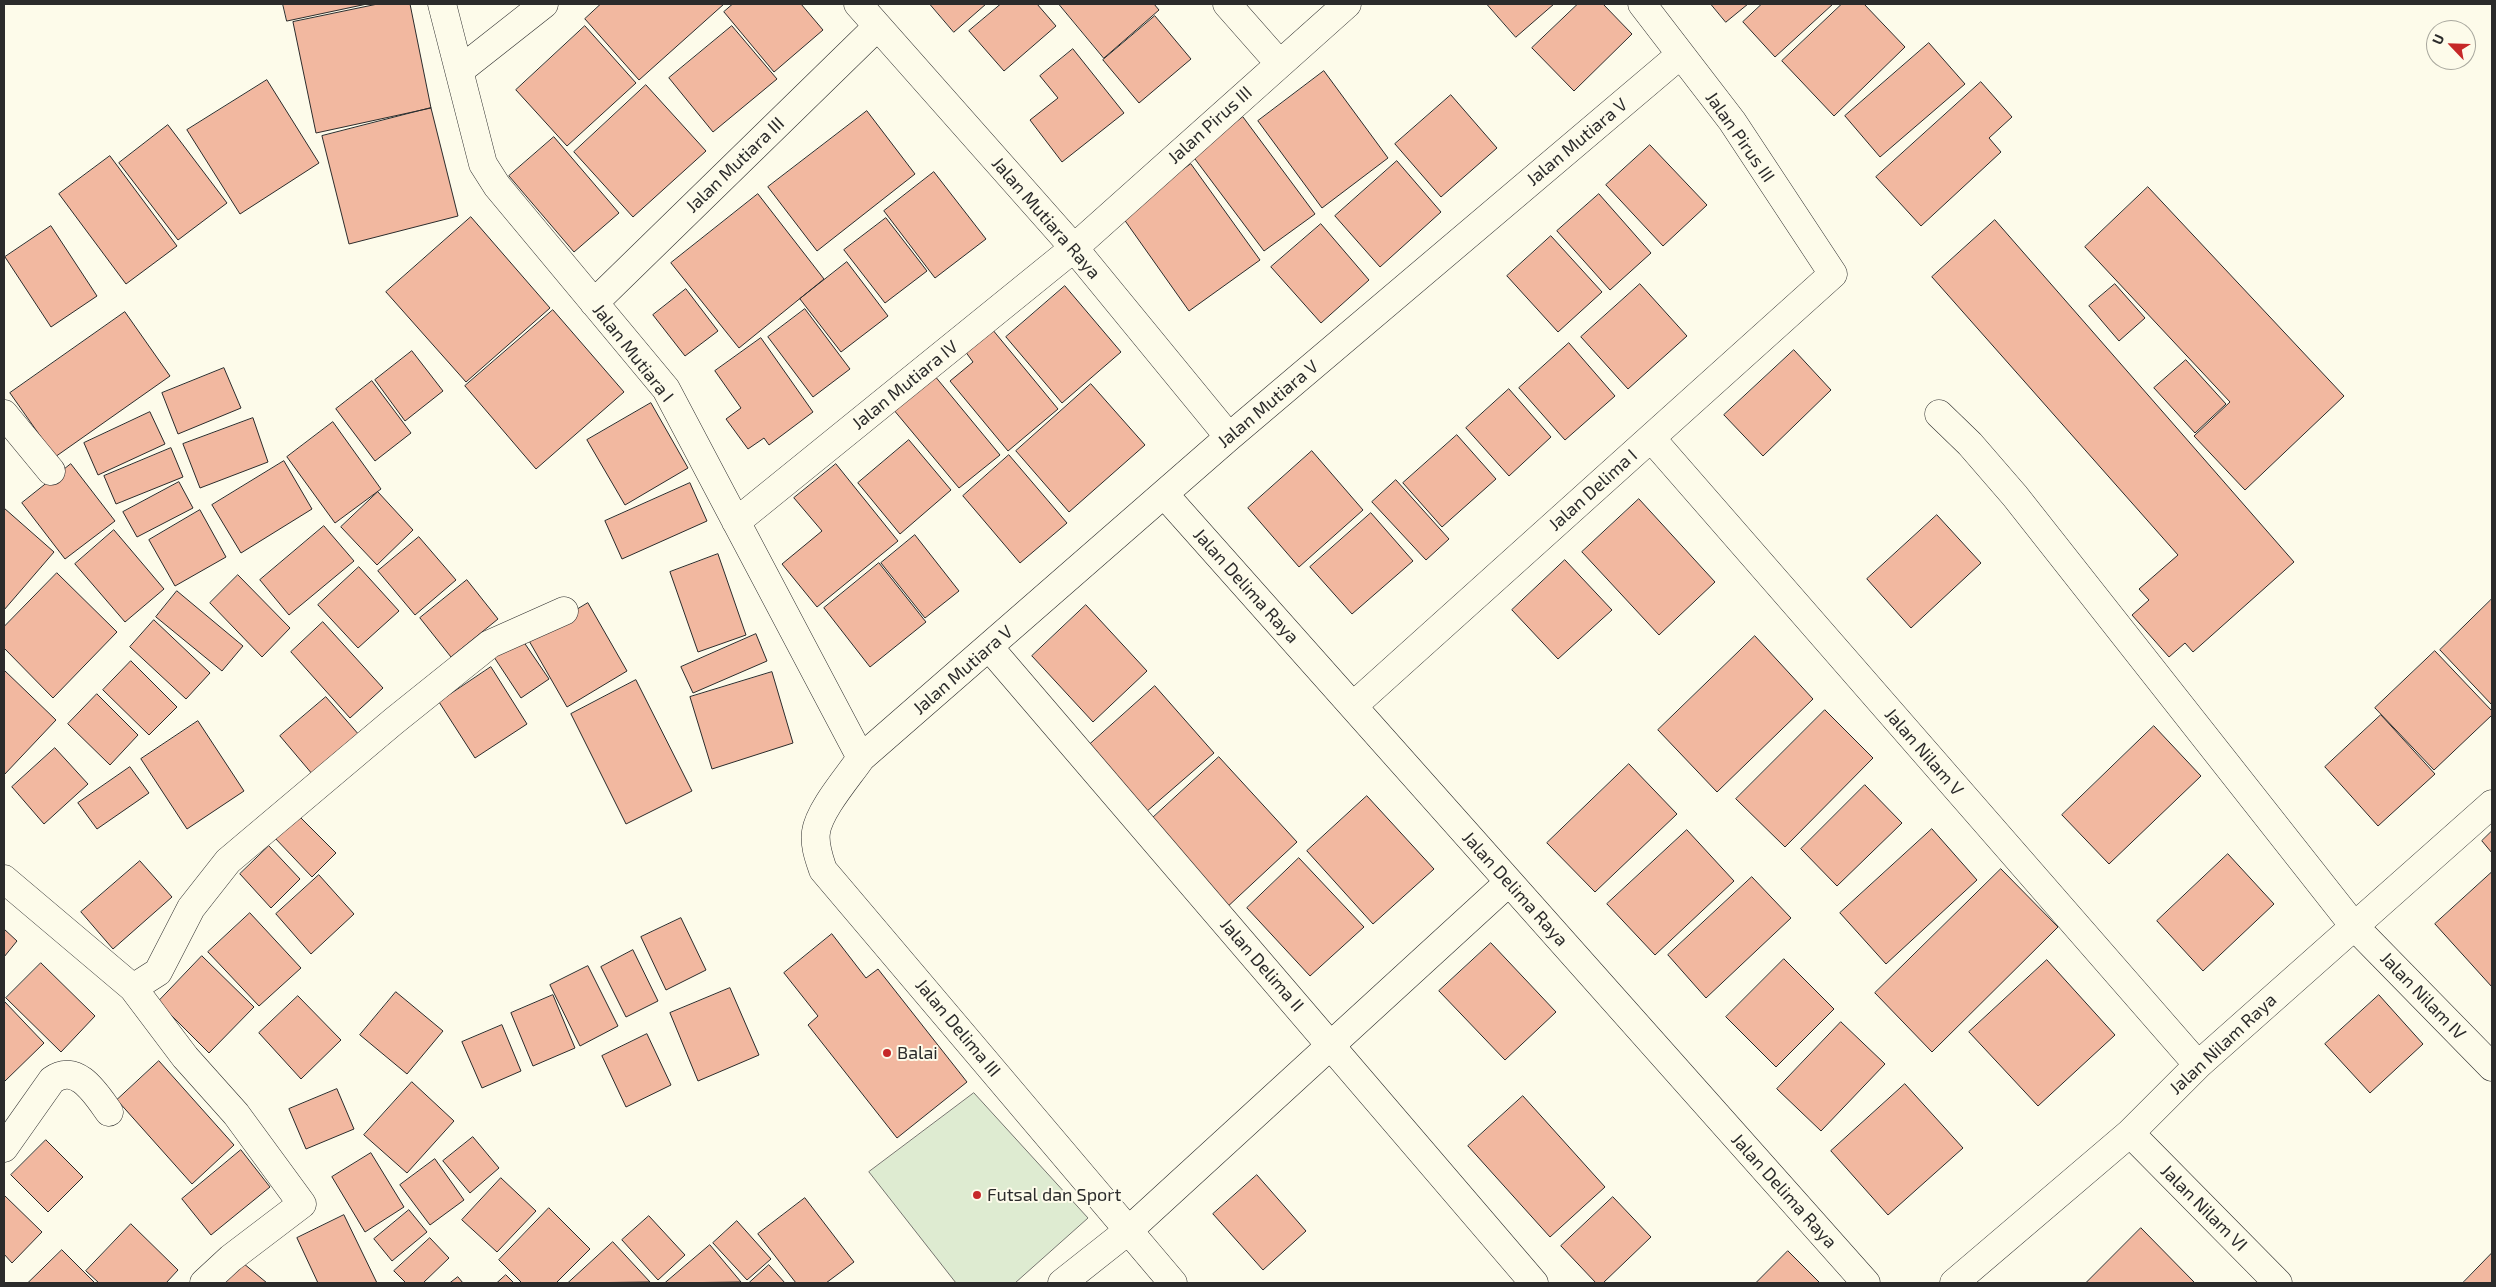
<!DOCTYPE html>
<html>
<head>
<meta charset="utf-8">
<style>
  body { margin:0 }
  #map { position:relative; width:2496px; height:1287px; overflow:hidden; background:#fdfbea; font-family:"Exo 2",sans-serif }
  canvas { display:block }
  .frame { position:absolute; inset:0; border:5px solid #2b2b2b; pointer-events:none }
  .north { position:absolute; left:2426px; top:20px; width:50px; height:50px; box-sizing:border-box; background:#fdfbea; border:1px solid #a9a89e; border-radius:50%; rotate:294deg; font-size:14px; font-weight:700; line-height:20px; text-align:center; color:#2b2b2b }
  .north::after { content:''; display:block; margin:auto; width:18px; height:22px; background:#c62828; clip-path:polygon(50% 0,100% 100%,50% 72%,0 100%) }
</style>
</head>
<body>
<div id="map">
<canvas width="2496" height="1287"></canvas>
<div class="frame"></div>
<div class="north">U</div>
</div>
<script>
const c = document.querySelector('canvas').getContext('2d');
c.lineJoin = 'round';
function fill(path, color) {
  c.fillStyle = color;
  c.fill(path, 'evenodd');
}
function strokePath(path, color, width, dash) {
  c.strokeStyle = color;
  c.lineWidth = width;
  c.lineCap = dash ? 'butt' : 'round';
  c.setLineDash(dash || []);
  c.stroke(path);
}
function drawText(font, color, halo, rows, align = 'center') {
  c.font = font + ' "Exo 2",sans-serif';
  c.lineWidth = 4;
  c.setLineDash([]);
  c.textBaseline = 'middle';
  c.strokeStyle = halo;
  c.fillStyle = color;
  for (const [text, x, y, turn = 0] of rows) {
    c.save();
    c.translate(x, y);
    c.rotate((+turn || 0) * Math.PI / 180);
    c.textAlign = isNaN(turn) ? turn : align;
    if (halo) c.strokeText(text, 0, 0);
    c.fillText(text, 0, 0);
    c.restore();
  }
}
const green = new Path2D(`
  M974 1093 1088 1218 1015 1283H956L869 1172Z`);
fill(green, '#deebd1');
strokePath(green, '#74746e', 1);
const building = new Path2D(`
  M283 4H367L287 21Z
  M378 4H410L431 108 316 133 293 22Z
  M601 4H724L639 80 585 19Z
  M733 4H801L823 30 774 72 724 12Z
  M930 4H986L954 32Z
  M1001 4H1037L1056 26 1004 71 969 31Z
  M1059 4H1154L1159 10 1104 58Z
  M1487 4H1554L1516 37Z
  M1578 4H1603L1632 34 1574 91 1532 48Z
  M1711 4H1748L1726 22Z
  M1762 4H1833L1775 57 1743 22Z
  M1842 4H1864L1905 47 1834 116 1782 61Z
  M1155 16 1191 59 1139 103 1103 60Z
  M585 26 636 83 567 146 516 90Z
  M732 26 777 79 713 132 669 78Z
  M1929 43 1965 84 1880 157 1845 116Z
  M1073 49 1124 113 1062 162 1030 120 1058 98 1040 76Z
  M1324 71 1388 158 1322 208 1258 121Z
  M267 80 319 163 240 214 187 130Z
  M1981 82 2012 117 1989 138 2001 152 1921 226 1876 177Z
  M646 85 706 151 633 217 574 152Z
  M1451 95 1497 148 1441 197 1395 144Z
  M431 108 458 216 349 244 322 136Z
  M867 111 915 174 817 251 768 187Z
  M1243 117 1315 214 1264 251 1192 155Z
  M168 125 227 203 178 240 119 163Z
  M554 137 619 213 574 252 509 176Z
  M1650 145 1707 205 1663 246 1606 185Z
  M110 156 177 246 126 284 59 194Z
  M1397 161 1441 212 1380 267 1335 216Z
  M1191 164 1260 260 1189 311 1121 215Z
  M934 172 986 239 935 278 884 211Z
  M2148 187 2344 396 2245 490 2194 436 2230 402 2085 247Z
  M758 194 824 279 739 348 671 263Z
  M1599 194 1651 253 1610 290 1557 231Z
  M471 217 550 308 466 382 386 292Z
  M886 218 927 271 885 303 844 250Z
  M1995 220 2294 562 2193 652 2185 643 2169 657 2132 615 2149 600 2139 589 2178 555 1932 277Z
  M1321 224 1369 280 1321 323 1271 267Z
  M51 226 97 296 51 327 5 257Z
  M1551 236 1602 292 1558 332 1507 276Z
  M847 262 888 316 841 352 800 299Z
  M1640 284 1687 336 1628 389 1581 337Z
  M2115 284 2145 318 2119 341 2089 306Z
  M1065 286 1121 352 1062 403 1006 337Z
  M686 289 718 331 685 356 653 315Z
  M805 309 850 369 813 397 768 337Z
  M553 310 624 392 536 469 465 386Z
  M125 312 170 376 55 457 10 393Z
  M992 329 1058 409 1008 451 950 381 973 362 965 351Z
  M761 338 813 412 769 445 764 438 748 449 726 419 741 408 715 371Z
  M1569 343 1615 396 1565 440 1519 388Z
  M1794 350 1831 390 1763 456 1724 415Z
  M412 351 443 391 405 421 375 380Z
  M2186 360 2226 404 2195 433 2154 388Z
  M224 368 241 408 178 434 162 393Z
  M934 375 1000 455 959 488 893 409Z
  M372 381 411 433 375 461 336 409Z
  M1091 384 1145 445 1069 512 1016 451Z
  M1509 389 1551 437 1509 476 1466 428Z
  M651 403 688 468 625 505 587 440Z
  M150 412 165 444 98 475 84 443Z
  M253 418 268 462 200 488 183 444Z
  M333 422 381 489 335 523 287 457Z
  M1457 435 1496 479 1442 527 1403 483Z
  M909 440 951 490 900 534 858 483Z
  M171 448 183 477 116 504 104 476Z
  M1312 451 1363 510 1299 567 1248 508Z
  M1009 455 1067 523 1020 563 963 496Z
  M284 461 312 509 241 553 212 505Z
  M71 464 115 521 65 559 22 503Z
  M836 464 898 541 817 607 782 564 822 531 794 498Z
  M1396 480 1449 539 1426 560 1372 502Z
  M179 482 193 508 137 537 123 512Z
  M690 483 707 521 622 559 605 521Z
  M378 492 413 530 377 565 341 527Z
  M1639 499 1715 582 1659 635 1582 552Z
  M4 508 54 552 4 610Z
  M200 510 226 557 175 586 149 540Z
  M1371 513 1413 561 1352 614 1310 567Z
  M1937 515 1981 563 1911 628 1867 579Z
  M324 526 354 561 289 615 260 580Z
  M114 530 164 589 125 622 75 564Z
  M915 535 959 591 925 618 881 563Z
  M419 537 456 580 415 615 378 571Z
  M718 554 746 635 698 652 670 572Z
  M1565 560 1612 610 1558 659 1512 610Z
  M879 563 926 622 870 667 824 608Z
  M359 567 399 611 358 648 318 605Z
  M57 573 117 632 53 698 4 648V627Z
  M238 575 290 628 262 657 210 603Z
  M467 580 498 619 451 657 420 618Z
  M177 591 243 646 222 671 156 617Z
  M2491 600 2492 601V705L2440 650Z
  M588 603 627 671 567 707 528 639Z
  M1086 605 1147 671 1093 722 1032 656Z
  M154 620 210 673 186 699 130 647Z
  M323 622 383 688 350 718 291 652Z
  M756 634 767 661 693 693 681 667Z
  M519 635 549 679 521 698 492 654Z
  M1755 636 1813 699 1717 792 1658 730Z
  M2435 651 2492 711V715L2434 770 2375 708Z
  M131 661 177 707 149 735 103 690Z
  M491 667 527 724 475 758 439 702Z
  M4 670 56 720 4 775Z
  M772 672 793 743 712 769 690 697Z
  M636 680 692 791 626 824 571 714Z
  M1155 686 1214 753 1146 812 1088 746Z
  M97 694 138 735 110 765 68 724Z
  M326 697 360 736 313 775 280 736Z
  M1825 710 1873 758 1785 847 1736 799Z
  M2381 715 2435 774 2378 826 2325 767Z
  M198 721 244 791 187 829 141 759Z
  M2154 726 2201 776 2109 864 2062 815Z
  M55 748 88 784 44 824 12 787Z
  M1219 757 1297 842 1224 910 1145 825Z
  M1629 764 1677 814 1595 892 1547 843Z
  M130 767 149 793 97 829 78 803Z
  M1865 785 1902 823 1837 886 1801 849Z
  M1367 796 1434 869 1373 924 1307 851Z
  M298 815 336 853 312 877 274 837Z
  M1932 829 1977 880 1886 964 1840 913Z
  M1687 830 1734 881 1655 955 1607 904Z
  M2492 831V853L2482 841Z
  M269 846 300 879 271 908 240 874Z
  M2228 854 2274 904 2203 971 2157 921Z
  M1299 858 1364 927 1310 976 1247 908Z
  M140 861 172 897 113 949 81 912Z
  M2001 869 2058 927 1932 1052 1875 993Z
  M2492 872V987L2435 924Z
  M319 875 354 914 311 954 276 914Z
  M1752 877 1791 918 1706 998 1668 955Z
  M250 913 301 968 259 1006 208 952Z
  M681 918 706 970 666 990 641 937Z
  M4 929 17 941 4 957Z
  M832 934 866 978 878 969 967 1082 897 1138 808 1025 818 1016 784 973Z
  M1491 943 1556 1012 1505 1060 1439 991Z
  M633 950 658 1001 626 1017 601 967Z
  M202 956 254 1007 209 1053 158 1002Z
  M1784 959 1834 1009 1776 1067 1726 1017Z
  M2047 960 2115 1035 2038 1106 1969 1032Z
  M41 963 95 1016 61 1052 6 998Z
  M588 966 618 1026 580 1046 550 985Z
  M730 988 759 1055 698 1081 670 1013Z
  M396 992 443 1031 407 1074 360 1035Z
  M553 995 575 1048 533 1066 511 1013Z
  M2379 995 2423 1044 2370 1093 2325 1044Z
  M298 996 341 1040 301 1079 259 1033Z
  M4 1001 44 1043 4 1082Z
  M1841 1022 1885 1064 1821 1131 1777 1089Z
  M502 1025 521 1071 482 1088 462 1042Z
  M647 1034 671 1085 626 1107 602 1056Z
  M159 1061 234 1145 192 1184 117 1100Z
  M412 1082 454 1121 407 1173 364 1135Z
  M1905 1084 1963 1148 1888 1215 1831 1151Z
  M337 1089 354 1129 306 1149 289 1109Z
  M1523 1096 1605 1187 1550 1237 1468 1146Z
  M473 1137 499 1168 470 1193 443 1161Z
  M46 1140 83 1177 48 1212 11 1175Z
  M241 1150 270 1187 211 1235 182 1199Z
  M371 1153 404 1207 365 1232 332 1177Z
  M435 1159 464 1200 430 1225 400 1185Z
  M1257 1175 1306 1231 1263 1270 1213 1214Z
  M501 1178 536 1211 497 1252 462 1220Z
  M4 1195 42 1232 12 1263 4 1254Z
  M1613 1197 1651 1237 1603 1283H1596L1561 1246Z
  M805 1198 854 1262 826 1283H796L758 1234Z
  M549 1208 590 1249 556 1283H522L499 1260Z
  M409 1210 427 1232 392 1261 374 1239Z
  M344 1215 377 1283H318L297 1238Z
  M649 1216 685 1255 658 1280 622 1240Z
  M737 1221 771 1259 747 1280 713 1243Z
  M131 1224 178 1270 166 1283H99L86 1271Z
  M2141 1228 2195 1283H2086Z
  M430 1238 449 1258 423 1283H406L394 1271Z
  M613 1242 650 1282 568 1283Z
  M710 1245 741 1282 665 1283Z
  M62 1250 95 1283H28Z
  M1788 1251 1820 1283H1756Z
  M2492 1253V1283H2465L2464 1282Z
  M243 1263 267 1283H225Z
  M769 1265 785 1283H749Z
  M506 1275 514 1283H497Z
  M458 1277 463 1283H450Z`);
fill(building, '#f2b8a0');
strokePath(building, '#2b2b2b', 1);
const minor = new Path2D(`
  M442 4 483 164 497 186 666 389 861 758
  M858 4 1074 248 1229 437
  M1227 4 1279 63
  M459 71 544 4
  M594 303 877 27
  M4 414 51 471
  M1939 414 1970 444 2015 496 2354 926 2492 1067
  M1651 438 2198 1065
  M1164 494 1866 1283
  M736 522 1074 248 1347 4
  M989 647 1534 1283
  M1353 706 1833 274 1732 121 1642 4
  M4 879 133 988 185 1057 236 1114 302 1204 231 1258 204 1283
  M133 988 158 972 191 908 228 861 394 721 490 644 564 611
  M2130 1133 2278 1283
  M4 1148 52 1080C77 1062 96 1094 109 1112
  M1062 1283 1129 1230 1509 882
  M1173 1283 823 870C819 858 814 845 816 832 819 810 848 777 861 758L1229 437 1680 55
  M1954 1283 2130 1133 2198 1065 2492 804`);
strokePath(minor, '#2b2b2b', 29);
strokePath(minor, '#fdfbea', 28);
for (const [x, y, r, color] of [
  [887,1053,5,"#c62828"],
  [977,1195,5,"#c62828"]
]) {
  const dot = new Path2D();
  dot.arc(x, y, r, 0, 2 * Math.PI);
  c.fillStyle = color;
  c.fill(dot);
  strokePath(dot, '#fdfbea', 2);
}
drawText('18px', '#2b2b2b', '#fdfbea', [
  ["Jalan Pirus III",1210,125,-42],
  ["Jalan Pirus III",1740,137,55],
  ["Jalan Mutiara V",1577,142,-40],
  ["Jalan Mutiara III",735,165,-44],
  ["Jalan Mutiara Raya",1046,218,49],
  ["Jalan Mutiara I",633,353,52],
  ["Jalan Mutiara IV",905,385,-39],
  ["Jalan Mutiara V",1268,404,-40],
  ["Jalan Delima I",1593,490,-42],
  ["Jalan Delima Raya",1246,586,48],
  ["Jalan Mutiara V",963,670,-41],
  ["Jalan Nilam V",1924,752,49],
  ["Jalan Delima Raya",1515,889,48],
  ["Jalan Delima II",1262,965,49],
  ["Jalan Nilam IV",2423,996,46],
  ["Jalan Delima III",958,1028,50],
  ["Jalan Nilam Raya",2223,1044,-43],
  ["Jalan Delima Raya",1784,1191,48],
  ["Jalan Nilam VI",2204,1208,45]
]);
drawText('18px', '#2b2b2b', '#fdfbea', [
  ["Balai",897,1053],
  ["Futsal dan Sport",987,1195]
], 'left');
</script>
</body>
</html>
